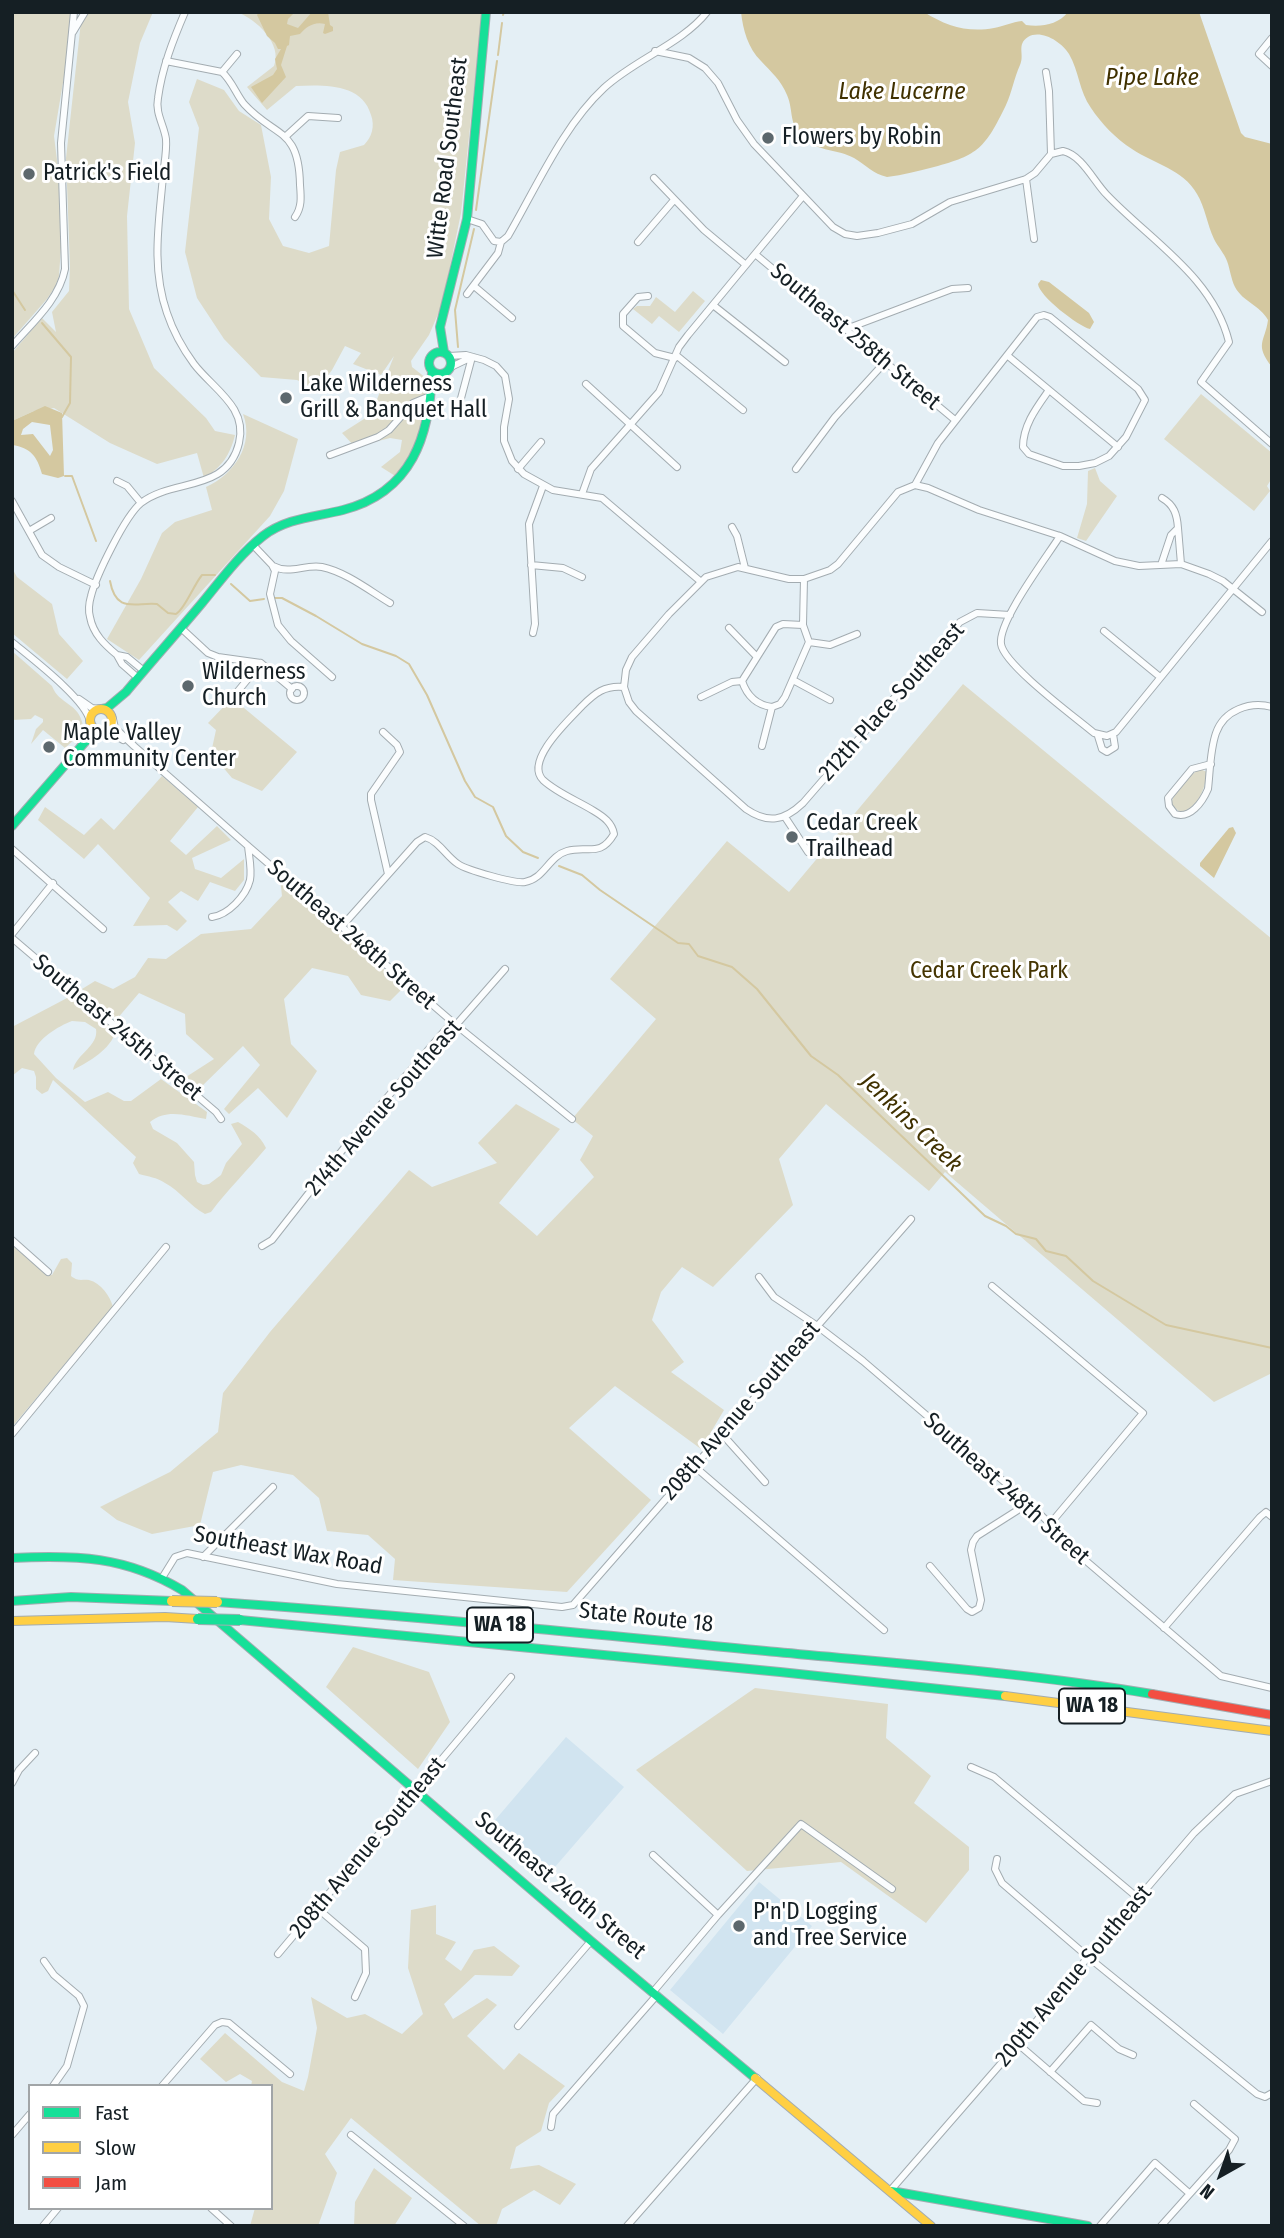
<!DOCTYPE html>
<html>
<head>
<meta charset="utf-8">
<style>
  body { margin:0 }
  #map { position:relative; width:1284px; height:2238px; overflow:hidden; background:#e4eff5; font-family:"Fira Sans Condensed",sans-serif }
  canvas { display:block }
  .frame { position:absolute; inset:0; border:14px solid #151f24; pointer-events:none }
  .legend { position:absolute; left:28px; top:2084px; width:245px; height:126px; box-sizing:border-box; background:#fff; border:2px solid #a1a5a7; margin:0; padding:9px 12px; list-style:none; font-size:21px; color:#151f24 }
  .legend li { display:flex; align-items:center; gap:14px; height:35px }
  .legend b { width:35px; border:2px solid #a1a5a7 }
  .north { position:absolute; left:1186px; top:2140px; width:70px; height:70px; -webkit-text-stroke:5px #fff; paint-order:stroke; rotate:220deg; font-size:19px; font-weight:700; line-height:28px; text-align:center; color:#151f24 }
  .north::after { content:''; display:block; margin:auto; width:24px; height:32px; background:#151f24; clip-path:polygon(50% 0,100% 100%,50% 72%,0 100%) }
</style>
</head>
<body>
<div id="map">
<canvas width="1284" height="2238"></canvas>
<div class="frame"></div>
<ul class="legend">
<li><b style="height:9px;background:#16e098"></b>Fast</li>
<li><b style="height:9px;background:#ffcf43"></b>Slow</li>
<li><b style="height:9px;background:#f24e42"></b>Jam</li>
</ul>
<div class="north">N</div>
</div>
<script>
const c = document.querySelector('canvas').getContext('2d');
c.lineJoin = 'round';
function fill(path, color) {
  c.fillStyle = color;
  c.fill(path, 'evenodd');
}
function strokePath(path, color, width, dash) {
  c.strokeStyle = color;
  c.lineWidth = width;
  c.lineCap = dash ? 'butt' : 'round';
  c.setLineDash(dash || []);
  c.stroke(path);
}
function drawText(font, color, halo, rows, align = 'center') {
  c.font = font + ' "Fira Sans Condensed",sans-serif';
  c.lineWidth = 6;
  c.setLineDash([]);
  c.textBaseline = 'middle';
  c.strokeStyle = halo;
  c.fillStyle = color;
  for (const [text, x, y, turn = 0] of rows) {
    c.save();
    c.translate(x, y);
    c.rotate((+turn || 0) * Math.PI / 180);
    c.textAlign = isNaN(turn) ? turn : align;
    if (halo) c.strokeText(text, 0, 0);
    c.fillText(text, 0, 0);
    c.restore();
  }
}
fill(new Path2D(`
  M566 1737 624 1787 542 1882 484 1833Z
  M759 1882 812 1926 723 2034 670 1990Z`), '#d1e4f0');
fill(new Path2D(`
  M12 12H71L68 53 54 136 59 176 61 247 59 276 55 287 47 299 12 339Z
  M82 12H153L140 43 128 102 135 143 127 216 129 309 154 368 206 418 215 431 235 435C230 455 222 467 204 478L197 453 157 464 110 443 54 408 34 411 12 421V353L42 318 56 332 52 312 69 291 70 266 66 158Z
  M237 12H482L461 213 442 305 429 335 411 361 412 367 426 378 427 384 417 444 400 479 381 467 400 452 402 440 390 438 355 447 342 433 364 419 376 402 394 356 381 375 353 364 361 353 345 346 332 370 317 390 297 380 261 377 224 339 197 298 185 252 199 128 189 102 197 79 224 90 239 111 261 125 271 177 269 219 283 246 309 253 329 246 336 170 340 152 364 145C372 137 375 126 371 115 362 83 323 85 296 86L267 110 247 87 274 66C283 44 256 19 237 12Z
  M693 291 705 301 679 332 659 316 652 324 633 309 637 306H650L656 297 675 312Z
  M1201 394 1272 453V478L1267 486 1270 491 1254 511 1164 439Z
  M243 414 298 439 284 491 270 516 139 660 107 639 141 579 162 533 175 522 212 510 206 487C233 475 255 445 243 414Z
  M1095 468 1100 481 1117 496 1086 541 1077 538 1087 504 1088 471Z
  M12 568 17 577 52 604 59 634 83 661 67 679 12 633Z
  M12 651 52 686C59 705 79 702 83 726L78 736 65 748 43 730 31 744 36 729 43 722V719L35 715 31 719 12 720Z
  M963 684 1272 939V1373L1214 1402 945 1172 929 1191 826 1104 779 1159 793 1205 713 1287 682 1267 661 1292 652 1320 684 1362 671 1372 724 1410 701 1449 615 1386 569 1428 651 1500 567 1592 393 1580 395 1559 368 1535 327 1531 319 1498 293 1475 241 1465 213 1472 200 1525 152 1534 117 1520 100 1507 170 1472 218 1432 223 1393 270 1332 409 1170 432 1187 497 1163 478 1143 516 1104 560 1129 499 1203 537 1236 594 1177 580 1160 593 1136 572 1119 656 1019 610 979 727 841 789 892Z
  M232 698 297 752 262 791 232 778 211 753 216 730 208 723Z
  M1200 769 1207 772C1205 789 1199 806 1181 813L1172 805C1171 792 1189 775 1200 769Z
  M162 776 198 807 170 841 186 855 217 826 231 840 192 858 195 869 221 878 244 859V880L235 891 210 882 198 901 181 891 168 902 187 921 177 931 167 925 133 926 150 898 98 844 84 859 38 820 45 807 84 835 101 818 114 830Z
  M280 878 404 987 390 1001 361 995 348 976 312 968 284 999 291 1044 317 1071 287 1118 258 1088 229 1114 224 1109 260 1065 243 1046 200 1088 186 1077 214 1059 186 1034 185 1014 139 993 117 1019 82 989 95 981 113 989 135 977 148 958 166 959 201 934 251 929 282 896Z
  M69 997 82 1001 116 1031C110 1050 90 1061 73 1070 76 1054 99 1046 96 1029L85 1022 72 1021C59 1026 36 1039 34 1054L56 1078 85 1102 108 1092 124 1101H131L161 1079 207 1112 206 1119C187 1116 167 1108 150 1122L153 1129 177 1143 194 1162 195 1175 197 1182 203 1185 209 1184 221 1175 226 1163 242 1144 231 1124 238 1122C250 1129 260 1135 266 1148 248 1170 228 1189 211 1212L205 1214C190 1206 180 1191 165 1183 156 1177 149 1177 139 1174L133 1163 136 1157 53 1080 48 1091 42 1094 36 1089V1077L34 1071 22 1068 12 1076V1027Z
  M12 1245 46 1274 52 1275 61 1259 67 1258 72 1263 71 1276C79 1282 81 1279 89 1280 101 1283 110 1296 113 1307L12 1427Z
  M353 1647 429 1672 450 1722 418 1769 326 1687Z
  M755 1688 888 1704 886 1738 931 1776 914 1803 969 1847V1870L926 1923 841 1862 747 1871 636 1770Z
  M436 1905V1934L456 1942 445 1959 461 1971 474 1950 494 1946 520 1966 512 1976 475 1975 444 2004 453 2019 487 1998 497 2005 467 2036 504 2070 519 2053 565 2086 549 2103 541 2131 516 2147 510 2169 539 2165 576 2184 560 2205 534 2190 502 2209 496 2226H481L351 2118 325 2154 337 2173 318 2226H250L255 2208H271V2086H251L252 2081 240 2074 226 2082 200 2059 225 2033 282 2082 304 2091 308 2077 317 2028 311 1997 347 2018 365 2014 402 2034 423 2014 408 1968 411 1910Z
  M374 2168 412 2198 394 2226H354L355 2202Z`), '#dddbc9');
fill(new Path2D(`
  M259 12H295L288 19 287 24 298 28 312 12H328L330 25 333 27V31L325 34 323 33 325 24C314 21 306 27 300 34L290 36 289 45 287 46 281 65 286 77 262 103 251 87 273 75 277 69 275 59 281 49H278L275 43 267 36 257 15Z
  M741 12H924C946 26 968 33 994 28 1004 26 1012 22 1022 21L1026 25C1041 27 1058 25 1068 12H1199L1241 133 1245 137 1272 144V367C1254 344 1265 342 1268 320 1260 305 1243 302 1235 287 1231 279 1230 269 1227 261 1224 253 1218 247 1214 239 1207 224 1205 207 1197 194 1183 169 1154 164 1132 149 1116 139 1101 123 1091 108 1079 91 1079 71 1069 54 1062 42 1041 29 1028 37 1016 45 1025 54 1020 65 1014 78 1012 92 1006 105 985 148 979 155 934 167 918 171 903 175 887 177 873 174 866 165 854 158 838 149 819 152 804 139 788 124 794 111 787 95 781 80 771 72 761 61 748 48 743 30 741 12Z
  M1041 280 1049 282 1089 313 1094 322 1090 329C1078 326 1039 296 1038 284Z
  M45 406 62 413 64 476 58 478 42 474C37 456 31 448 12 445V421ZM32 422 50 425 53 450 50 456 33 434 21 435 23 429Z
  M1233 827 1236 833 1214 878 1200 866V863L1229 828Z`), '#d4c8a0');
strokePath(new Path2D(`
  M503 15 504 12
  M498 55 502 23
  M476 210 497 61
  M12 290 25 310
  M42 323 71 357 70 403 62 417
  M458 347 455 310 474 229
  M65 476H72L96 541
  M110 581C116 614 135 602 157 604L168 613 176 614C185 609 193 586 202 575H215
  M231 584 250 601 264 599
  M275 598H282L316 616 362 644 396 656 409 664 427 695 465 781 475 797 493 807 506 836 523 852 538 858
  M559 866 582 875 600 890 678 943 689 944 698 956 732 967 757 989 811 1056 838 1075 985 1216 1006 1226 1016 1234 1036 1239 1046 1251 1066 1256 1093 1281 1166 1325 1272 1348`), '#d4c8a0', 2);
const street = new Path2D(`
  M73 32 85 12
  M1272 38 1259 54 1272 66
  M655 51 689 58 705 68 718 83 737 120 754 144 833 227 845 234 857 236 878 233 912 224 950 202 1026 179 1035 173 1051 154
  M166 61 222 72C232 81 236 94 244 104 275 138 299 127 300 185 301 197 302 207 295 217
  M222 72 237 54
  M1046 72 1049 91 1051 154 1063 151C1082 155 1094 182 1107 195 1151 241 1213 277 1229 342L1201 382 1272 444
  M285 137 308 116 338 118
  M654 178 704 230 746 265
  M1026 179 1034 239
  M467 219 482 224 494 241 501 242
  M638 242 674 200
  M755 254 955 420
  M474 286 512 318
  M467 294 498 253 501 242 508 236C536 188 563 126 604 88 634 60 683 43 707 12
  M648 296 638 297 623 314V326L655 353 675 358
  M713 305 785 362
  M846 329 952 289 968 288
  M12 346C32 323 59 300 65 269L61 143 74 12
  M676 355 743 410
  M449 356 466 355 484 360 496 366 505 376 509 399 504 427V441L512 461 524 474 553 490 602 498 700 581
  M1008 356 1118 447
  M451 367 472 357
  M586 384 677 467
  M460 402 472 357
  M330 455 378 437 389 430 413 403 430 396
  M518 469 541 442
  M796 469 835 417 886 361
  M117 481 127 486 141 503
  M915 485 928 488 979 510 1060 536 1115 561 1139 566 1181 564 1209 574 1223 581 1262 612
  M582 494 591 469 659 392 679 347 688 335 803 196
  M1162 498C1174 505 1177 514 1178 528
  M12 501 42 555 59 567 96 585
  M732 527 737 536 745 568
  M29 531 51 518
  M1060 536C1046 558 998 621 1001 644 1004 665 1075 717 1094 733L1107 736 1116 732 1272 541
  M253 545 272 565 275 571 270 594 278 625 291 641 332 677
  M531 565 563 568 582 577
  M1161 565 1171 535 1178 528 1181 564
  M273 566C290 575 304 564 322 567 346 572 370 591 390 603
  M181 628 208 653 218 657 261 663 292 689
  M729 628 757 657
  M1104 631 1160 677
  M533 633 535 624 529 524 543 486
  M12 642C30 657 87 700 90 722
  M809 642 830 645 857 634
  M117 655C105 645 93 634 90 617 88 610 89 603 91 596 96 576 125 516 141 503 173 478 227 493 239 443 248 407 213 389 194 364 183 349 173 331 167 313 151 267 159 223 163 176 164 165 167 151 166 139 164 125 155 113 158 98 162 68 173 40 185 12
  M138 678 122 664 117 655 127 657 144 671
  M793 680 830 700
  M742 681C747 696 756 705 772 707L780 704 785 697 809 642 803 625 804 579
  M290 693a7 7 0 1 1 14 0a7 7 0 1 1-14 0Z
  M624 687 629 702 636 711 746 809C768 824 784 821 803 803L960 622 977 613 1010 615
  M238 691 261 663
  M701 697 732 682 742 681 776 627 783 624 803 625
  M79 699 92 708 100 709
  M113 719 115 728 134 746 248 846 456 1025 572 1119
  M102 731 111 733 123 740
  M383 732 397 745 400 752 371 794V800L388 874
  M1098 736 1102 749 1107 752 1115 747 1113 734
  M762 746 772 707
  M1211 764 1192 769 1168 798 1169 806 1175 814C1190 819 1202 803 1208 789 1210 772 1210 750 1216 733 1224 710 1250 701 1272 707
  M785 817 808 852
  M12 849 103 929
  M212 917C228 915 246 896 250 880 252 869 249 857 248 846
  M343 925 417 842 425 837C439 841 446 856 458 864 467 870 515 884 525 882 544 879 549 856 567 851 588 845 600 858 614 834 612 823 604 817 594 811 578 801 557 793 543 780 524 761 569 720 582 706 595 693 605 685 624 687L626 670 632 657 669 614 706 577 738 567 789 579H804L830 570 838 564 898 492 915 485 938 443 1037 317 1044 315 1050 317 1138 389 1145 400 1126 437 1109 456 1095 463 1079 466H1063L1029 454 1023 447C1023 425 1037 407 1049 390
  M12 934 53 883
  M12 938 216 1112 221 1119
  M12 1240 48 1272
  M262 1246 272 1240 348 1143 446 1029 456 1025 505 969
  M759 1277 774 1297 816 1325 863 1361 1029 1503 1050 1524 1058 1537 1221 1676 1272 1688
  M992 1286 1143 1413 1050 1524
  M12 1434 166 1247
  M722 1434 765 1482
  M694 1466 884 1630
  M203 1557 273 1487
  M930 1566 967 1609 972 1612 979 1608 981 1600 971 1550 973 1542 977 1536 1029 1503
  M162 1578 175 1557 187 1553 337 1584 562 1607 573 1605 911 1219
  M1164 1628 1260 1517 1266 1512 1272 1517
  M971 1767 994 1777 1138 1898
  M12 1783 19 1770 35 1753
  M653 1855 718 1915
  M997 1859 995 1869 1002 1883 1088 1957 1257 2094 1265 2097 1272 2093
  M317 1908 365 1949 366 1973 355 1997
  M278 1954 511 1677
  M44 1961 54 1975 79 1996 84 2006 67 2066 53 2086
  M653 1992 718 1915 801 1824 892 1889
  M518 2026 591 1941
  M1018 2044 1084 2101 1097 2103
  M1050 2072 1091 2025 1119 2049 1133 2055
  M162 2086 215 2025 222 2022 229 2023 290 2074
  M551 2127 553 2114 657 1995
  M12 2135 30 2114
  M351 2135 464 2226
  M890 2191 1018 2044 1088 1957 1194 1833 1235 1794 1272 1781
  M211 2208 231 2226
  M43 2226 58 2208
  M627 2226 757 2078
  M1100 2226 1155 2163 1189 2193
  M1161 2226 1229 2150 1235 2139 1194 2104`);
const fast = new Path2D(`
  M429 363a11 11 0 1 1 22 0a11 11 0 1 1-22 0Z
  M444 352 440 327 467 219 486 12
  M102 709 107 708 126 692C151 662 177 633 202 603 221 580 239 555 263 536 286 518 315 517 343 510 412 492 430 436 432 371
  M12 826 85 742 101 731
  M12 1558C77 1555 125 1556 182 1590L591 1941 755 2078
  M12 1601 71 1597 172 1601
  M217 1602C404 1615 591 1634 777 1652 902 1664 1028 1673 1152 1694
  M240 1620 780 1672 1005 1696
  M891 2191 1088 2226`);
const slow = new Path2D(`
  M90 720a11 11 0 1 1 22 0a11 11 0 1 1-22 0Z
  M12 1621 165 1617 198 1619
  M1005 1696 1272 1731
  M755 2078 931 2226`);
const jam = new Path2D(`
  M1152 1694 1272 1715`);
strokePath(street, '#a3acb1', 8);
strokePath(fast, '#a3acb1', 10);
strokePath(slow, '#a3acb1', 10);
strokePath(jam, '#a3acb1', 10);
strokePath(street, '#fbfdfe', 6);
strokePath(fast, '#16e098', 8);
strokePath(slow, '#ffcf43', 8);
strokePath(jam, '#f24e42', 8);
const fastBridge = new Path2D(`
  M198 1619 240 1620`);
const slowBridge = new Path2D(`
  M172 1601 217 1602`);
strokePath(fastBridge, '#a3acb1', 12, []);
strokePath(slowBridge, '#a3acb1', 12, []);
strokePath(fastBridge, '#16e098', 10);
strokePath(slowBridge, '#ffcf43', 10);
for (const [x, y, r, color] of [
  [768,138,7,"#5d686d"],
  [29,174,7,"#5d686d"],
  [286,398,7,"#5d686d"],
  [188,686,7,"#5d686d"],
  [49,747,7,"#5d686d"],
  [792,837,7,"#5d686d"],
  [739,1926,7,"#5d686d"]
]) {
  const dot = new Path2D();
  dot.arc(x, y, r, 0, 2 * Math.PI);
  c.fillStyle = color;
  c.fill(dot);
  strokePath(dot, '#fff', 2.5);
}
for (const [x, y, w] of [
  [500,1625,66],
  [1092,1706,66]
]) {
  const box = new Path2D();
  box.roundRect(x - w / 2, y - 17.5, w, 35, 5);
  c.fillStyle = '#fff';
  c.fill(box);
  strokePath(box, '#151f24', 2);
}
drawText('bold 21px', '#151f24', null, [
  ["WA 18",500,1625],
  ["WA 18",1092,1706]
]);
drawText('23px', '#151f24', '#fff', [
  ["Flowers by Robin",782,138],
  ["Patrick's Field",43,174],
  ["Lake Wilderness",300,385],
  ["Grill & Banquet Hall",300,411],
  ["Wilderness",202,673],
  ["Church",202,699],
  ["Maple Valley",63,734],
  ["Community Center",63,760],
  ["Cedar Creek",806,824],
  ["Trailhead",806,850],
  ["P'n'D Logging",753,1913],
  ["and Tree Service",753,1939]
], 'left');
drawText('23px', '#151f24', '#fff', [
  ["Witte Road Southeast",448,158,-83],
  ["Southeast 258th Street",855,337,40],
  ["212th Place Southeast",892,702,-48],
  ["Southeast 248th Street",351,935,41],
  ["Southeast 245th Street",117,1028,40],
  ["214th Avenue Southeast",384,1108,-49],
  ["208th Avenue Southeast",741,1411,-49],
  ["Southeast 248th Street",1006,1489,42],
  ["Southeast Wax Road",288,1551,10],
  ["State Route 18",646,1618,6],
  ["208th Avenue Southeast",368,1848,-50],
  ["Southeast 240th Street",560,1886,40],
  ["200th Avenue Southeast",1074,1976,-50]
]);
drawText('23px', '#443401', '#fff', [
  ["Cedar Creek Park",989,972]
]);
drawText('italic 24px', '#403100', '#fff', [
  ["Pipe Lake",1152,78],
  ["Lake Lucerne",902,92],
  ["Jenkins Creek",911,1123,44]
]);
</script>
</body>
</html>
